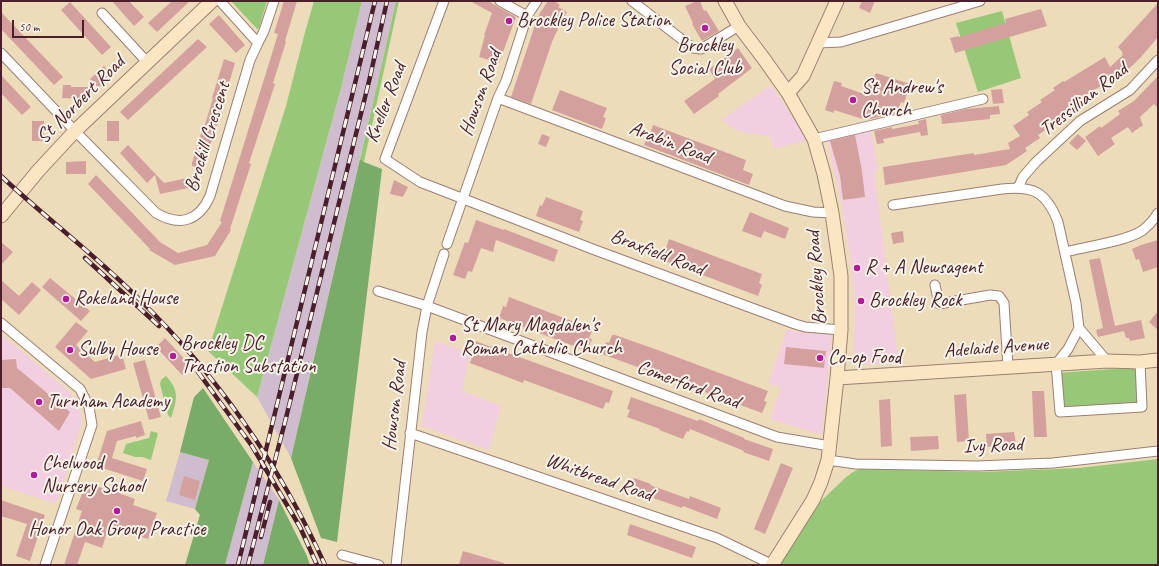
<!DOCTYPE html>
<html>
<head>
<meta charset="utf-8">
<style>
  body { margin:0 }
  #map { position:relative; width:1159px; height:566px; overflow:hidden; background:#eddcba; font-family:Caveat,sans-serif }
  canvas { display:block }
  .frame { position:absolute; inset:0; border:2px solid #4a1f2b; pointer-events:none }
  .scale { position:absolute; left:12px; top:20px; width:72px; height:18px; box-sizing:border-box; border:2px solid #4a1f2b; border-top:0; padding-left:5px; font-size:12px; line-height:14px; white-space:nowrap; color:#4a1f2b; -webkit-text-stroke:3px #f7f3e8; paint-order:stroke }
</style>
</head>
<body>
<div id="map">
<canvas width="1159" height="566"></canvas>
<div class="frame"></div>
<div class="scale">50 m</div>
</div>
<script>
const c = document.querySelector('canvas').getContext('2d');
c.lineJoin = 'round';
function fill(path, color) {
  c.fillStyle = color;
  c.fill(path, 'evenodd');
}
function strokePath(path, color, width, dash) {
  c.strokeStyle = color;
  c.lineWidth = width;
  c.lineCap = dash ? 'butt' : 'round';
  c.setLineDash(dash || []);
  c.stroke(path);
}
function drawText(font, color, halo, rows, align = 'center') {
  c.font = font + ' Caveat,sans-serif';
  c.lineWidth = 4;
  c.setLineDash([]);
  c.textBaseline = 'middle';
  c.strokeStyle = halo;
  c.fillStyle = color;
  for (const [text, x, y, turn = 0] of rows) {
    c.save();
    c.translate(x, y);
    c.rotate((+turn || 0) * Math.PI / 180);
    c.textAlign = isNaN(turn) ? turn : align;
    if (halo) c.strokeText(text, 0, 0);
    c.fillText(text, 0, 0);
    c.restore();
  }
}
fill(new Path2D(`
  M771 85 808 140 774 149 770 136 740 132 721 120Z
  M871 131 878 170 874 172 899 364 853 365 855 304 850 256 841 202 827 140Z
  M787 329 798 332 832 335 822 435 770 419 781 388 768 383Z
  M1 334 66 389 74 398 79 405 81 414 82 422 79 431 70 463 56 504 1 486Z
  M435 341 470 353 462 391 501 406 489 450 422 426Z`), '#f2cfe0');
fill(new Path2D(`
  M362 1H396L291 458 257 397 341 88Z
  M180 452 209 460 195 509 166 501Z
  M253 462 279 500 263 565H225Z`), '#cfbdcf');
fill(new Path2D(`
  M231 1H267L259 28 257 29Z
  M314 1H362L341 88 257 397 208 351 286 106 304 36Z
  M396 1H399L364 162 360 159Z
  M1002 11 1021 78 978 92 956 23Z
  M1140 367 1142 407 1060 412 1057 373Z
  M166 376C180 391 177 400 171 418L168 415 160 384 161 380Z
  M151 431 158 433 151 460 142 457H135L123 453 126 444 149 438Z
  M1158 459V565H780L821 501 845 478 853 472 860 469 981 472 1079 468Z`), '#96c878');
fill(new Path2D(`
  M360 159 364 162 382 169 337 542 321 538 291 458Z
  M203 388 253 462 225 565H185L200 515 195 509 209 460 180 452 194 397Z
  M279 500 307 556 310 565H263Z`), '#78ac68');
fill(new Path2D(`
  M112 1H129L144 17 134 26Z
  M172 1H190L157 32 148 23Z
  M284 1H297L285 41 286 42 273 83 275 84 249 163 251 164 230 229 231 230 215 256 175 265 149 250 150 249 88 184 96 175 160 242 178 253 207 245 222 222 220 221 278 34 274 33Z
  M470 1H488L516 17 499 63 479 57 485 35H484L492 13Z
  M548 1H554L560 5 558 7 567 12 562 20 552 42 531 104 511 97 535 25 540 13Z
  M697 1H700L704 11 706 10 719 31 702 41 692 24 693 23 685 6Z
  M862 1H875L870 13 859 8Z
  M70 2 111 47 102 55 61 10Z
  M1158 3V37L1141 57 1133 65 1121 75 1092 91 1066 110 1067 111 1052 121 1054 124 1038 135 1040 138 1025 148 1027 151 1006 165 885 185 883 167 974 153V155L1010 149 1008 143 1020 136 1013 126 1029 115 1027 112 1042 102 1040 100 1055 90 1053 88 1063 81 1064 82 1105 57 1110 67 1123 55 1122 54 1123 53 1118 47Z
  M1041 9 1047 26 955 53 950 38 959 36V37L1006 23 1005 19Z
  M1 12 63 77 54 85 1 29Z
  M219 15 245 45 236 53 209 24Z
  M198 39 207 47 128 120 120 112Z
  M738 48 752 68 718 94 719 96 694 114 684 101 715 79 709 69Z
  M224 59 235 63 222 107H223L217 126H216L203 170 192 166V163L203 127 204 128 213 98H212Z
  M104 66 112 75 98 88 90 79Z
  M876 73 910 84 904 103 901 102 897 113 866 120 834 110V113L825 110 834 81 842 83 841 86 864 94 870 76 874 77Z
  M1 75 31 107 22 115 1 93Z
  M1158 76V108L1154 104 1140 117 1143 126 1140 127 1132 133 1128 127 1111 138 1115 144 1098 156 1085 137 1100 126 1101 128 1120 114 1118 111 1134 101Z
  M63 85H71V87H88V99L62 98Z
  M1002 89 1004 103 993 104 991 90Z
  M560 90 607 108 603 117 606 118 602 129 552 110Z
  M999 106 1000 114 990 115V119L942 124 941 115 966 109Z
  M926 119 928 135 921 136 920 132 883 139 884 143 877 144 874 131 892 127V129L919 124 918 121Z
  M32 121H44V141H32Z
  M107 121H119V141H107Z
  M653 125 746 160 743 170 753 174 749 185 644 145 648 134H650Z
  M542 134 550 137 546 147 538 144Z
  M1078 134 1086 141 1077 150 1069 143Z
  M855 135 862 171 865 197 843 200 840 176 830 141Z
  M128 145 164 183 196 176 198 186 160 194 155 175 147 183 120 153Z
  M86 161V174H66V162Z
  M394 180 408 187 403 197 390 194Z
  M546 197 583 211 580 220 583 221 579 232 536 216 540 205 542 206Z
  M750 212 789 228 785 239 764 231 761 238 742 231Z
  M476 220 504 230V229L558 250 554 262 496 240 493 252 481 248 472 272 468 271 465 279 453 275 465 242 468 243Z
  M903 231 904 242 893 244 891 233Z
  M669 239 762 274 759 283 762 285 758 296 660 259 664 247 666 248Z
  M1158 240V267L1143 272 1139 259 1136 260 1132 249 1141 245Z
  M1 242 13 252 1 265Z
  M1100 258 1115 326 1141 320 1145 338 1130 341 1129 338H1126L1124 331 1098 337 1096 330 1103 328 1089 260Z
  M50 278 90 311 81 321 42 287Z
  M1 280 19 296 32 282 41 290 19 315 1 299Z
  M509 297 593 329 589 338 592 339 587 351 499 318 503 306 506 307Z
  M1158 311V330L1149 322Z
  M76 322 88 331 76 345 95 362 122 354 126 369 91 379 55 347Z
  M612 335H615L655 349 768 391 764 401 767 402 762 413 602 354 606 342 609 343Z
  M165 338 191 366 182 375 156 347Z
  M475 341 613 391 609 403 606 402 603 409 524 380 523 383 470 363 473 354 471 353Z
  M786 347 826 351 824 368 784 364Z
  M16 359 17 368 70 412 59 431 10 388H1V360Z
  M145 360 161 417 149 420 133 363Z
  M1032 391H1044L1047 437H1034Z
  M966 394 969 441 957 442 954 395Z
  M631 397 698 421 699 419 744 438V439L773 449 769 461 743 452 744 451 690 429 689 432 687 431 683 439 659 430 660 429 627 417 630 410 627 409Z
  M890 399 892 446 881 447 879 400Z
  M141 421 145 435 136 438V436L117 441 112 458 147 469 143 481 96 466 107 431Z
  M1014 432 1016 444 987 447 986 434Z
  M938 436 939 449 911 451 910 437Z
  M781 463 793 468 765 534 754 529Z
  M184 476 200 481 195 500 179 495Z
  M634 478 651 484 650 485 689 499 690 496 721 508 717 519 683 506 682 508 630 490Z
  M88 483 113 492 119 489 121 494 135 499 133 505 157 513 148 539 109 526 102 548 85 542 77 565H64L82 511 76 509 82 494H84Z
  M1 500 45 515 30 561 16 556 27 524 1 516Z
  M630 524 696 547 692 558 627 535Z
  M463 551 504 563V565H459Z`), '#d4a09e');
const street = new Path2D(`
  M220 1 258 43 264 31 274 1
  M444 1 385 159 420 182 595 250 795 324 805 327 841 330
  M500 1 527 16
  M632 1 693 48 701 49 739 26
  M102 13 147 62
  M818 43 841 42 980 1
  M1 53 75 131 156 213C180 227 199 221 210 196L250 60 258 43
  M498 98 785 206 813 212 832 213
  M814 139 983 99
  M1018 188 1023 177 1036 162 1080 121 1130 90 1158 60
  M893 205 1002 189C1033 186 1046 191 1058 222L1076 303 1079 328 1068 349 1056 364 1060 412 1142 407 1140 362
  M447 244 498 98 506 81 527 16 537 1
  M1065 252C1085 247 1128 241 1143 230 1149 225 1154 220 1158 213
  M935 285 939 304 990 295 999 296 1004 303 1008 367
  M378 291 427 306 777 437 830 446
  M1 323 80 389 89 407 92 425 45 565
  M1079 328 1107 361
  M410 433 717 538 773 565
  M828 460 856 464 977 466 1053 463 1158 451
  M342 555 379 565
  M396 565 422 332 427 306 444 254`);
const secondary = new Path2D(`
  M725 1 739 26 764 59 788 93 814 139 824 174 832 213 841 276V330L837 378 828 460 821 482 813 500 772 565
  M788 93 803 76 837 1
  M1 216 38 171 75 131 212 1
  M837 378 1107 361 1140 362 1158 360`);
strokePath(street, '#9c7e72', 11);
strokePath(secondary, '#9c7e72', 15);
strokePath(street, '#fff', 9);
strokePath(secondary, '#fbe6c4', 13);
const rail = new Path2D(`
  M1 176C46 218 95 255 139 299 217 375 280 466 325 565
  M85 258 159 326
  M198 372 252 446 300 527 317 565
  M261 537 270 502
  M238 565 375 1
  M248 565 260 518 286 418 370 77 387 1`);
strokePath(rail, '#4a1f2b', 4.5);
strokePath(rail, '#f7f3e8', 3, [9]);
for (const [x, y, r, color] of [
  [509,21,4,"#b5179e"],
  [705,28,4,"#b5179e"],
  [853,100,4,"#b5179e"],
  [857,268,4,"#b5179e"],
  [66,299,4,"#b5179e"],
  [861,301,4,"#b5179e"],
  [453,338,4,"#b5179e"],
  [70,350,4,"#b5179e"],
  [173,356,4,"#b5179e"],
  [820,358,4,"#b5179e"],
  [39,402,4,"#b5179e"],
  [34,475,4,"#b5179e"],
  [117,511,4,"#b5179e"]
]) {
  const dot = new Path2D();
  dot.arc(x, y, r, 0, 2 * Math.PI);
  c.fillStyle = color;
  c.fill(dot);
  strokePath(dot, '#f7f3e8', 1.5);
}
drawText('20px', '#4a1f2b', '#f7f3e8', [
  ["Brockley Police Station",517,21],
  ["Brockley",705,46,"center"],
  ["Social Club",705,69,"center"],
  ["St Andrew's",861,88],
  ["Church",861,111],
  ["R + A Newsagent",865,268],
  ["Rokeland House",74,299],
  ["Brockley Rock",869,301],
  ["St Mary Magdalen's",461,326],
  ["Roman Catholic Church",461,349],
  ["Brockley DC",181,344],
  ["Traction Substation",181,367],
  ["Sulby House",78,350],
  ["Co-op Food",828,358],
  ["Turnham Academy",47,402],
  ["Chelwood",42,464],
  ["Nursery School",42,487],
  ["Honor Oak Group Practice",117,530,"center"]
], 'left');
drawText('20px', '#4a1f2b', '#f7f3e8', [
  ["Howson Road",481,93,-70],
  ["St Norbert Road",81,100,-45],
  ["Tressillian Road",1084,100,-38],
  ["Kneller Road",386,103,-69],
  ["Brockill Crescent",208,137,-73],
  ["Arabin Road",670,143,21],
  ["Braxfield Road",657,253,21],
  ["Brockley Road",817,278,-94],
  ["Adelaide Avenue",996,348,-4],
  ["Comerford Road",688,385,20],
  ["Howson Road",395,406,-83],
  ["Ivy Road",993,446,-2],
  ["Whitbread Road",599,478,19]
]);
</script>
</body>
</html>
